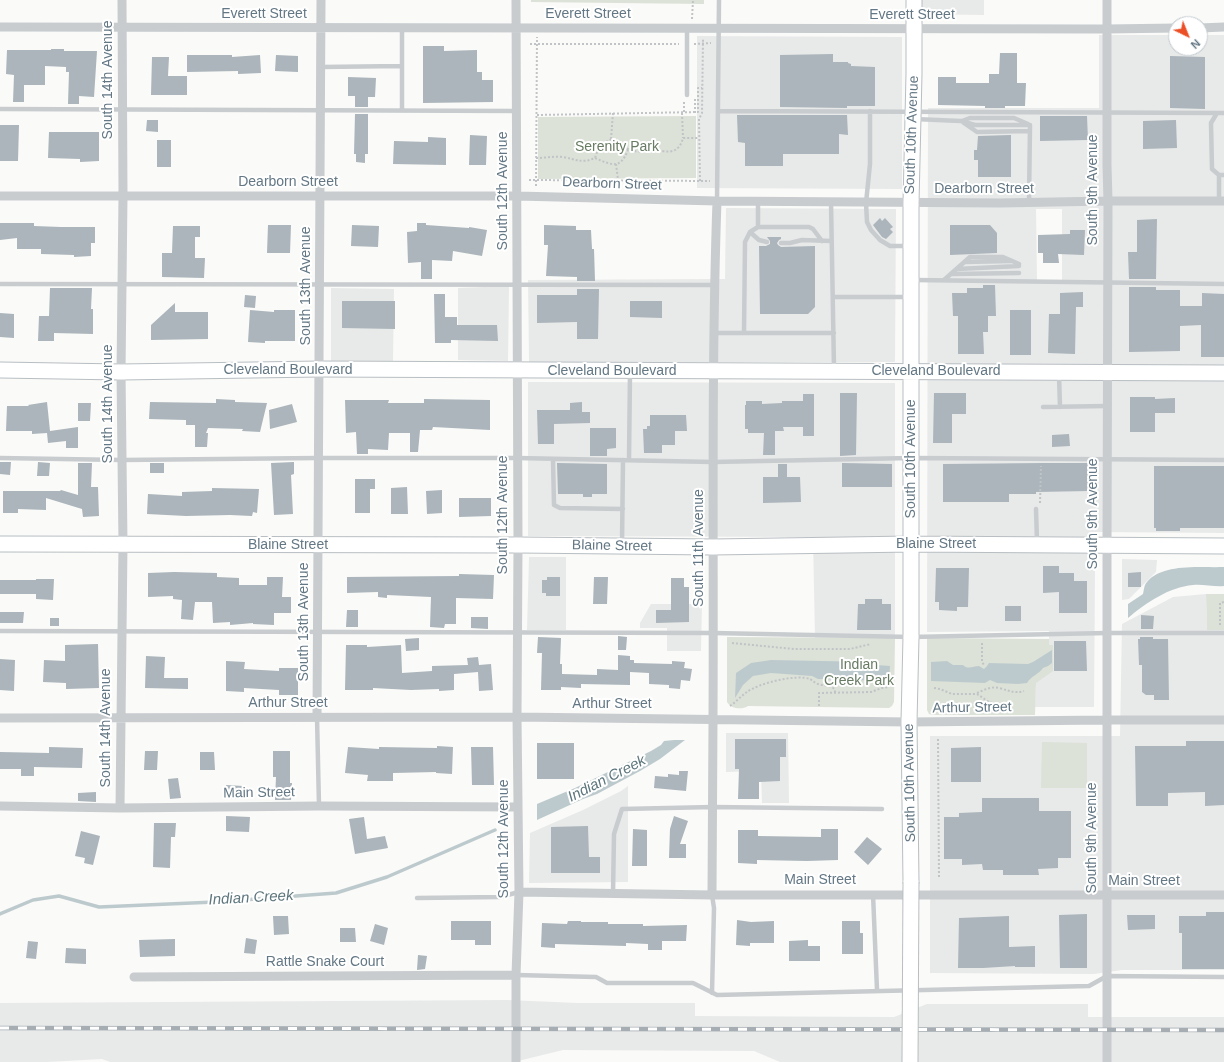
<!DOCTYPE html>
<html>
<head>
<meta charset="utf-8">
<style>
  body { margin:0 }
  #map { position:relative; width:1224px; height:1062px; overflow:hidden; background:#fafaf8; font-family:Helvetica,sans-serif }
  canvas { display:block }
  .north { position:absolute; left:1168px; top:16px; width:40px; height:40px; box-sizing:border-box; background:#fff; border:1px solid #c1c9ce; border-radius:50%; rotate:137deg; font-size:11px; font-weight:700; line-height:16px; text-align:center; color:#637784 }
  .north::after { content:''; display:block; margin:auto; width:14px; height:18px; background:#eb4f26; clip-path:polygon(50% 0,100% 100%,50% 72%,0 100%) }
</style>
</head>
<body>
<div id="map">
<canvas width="1224" height="1062"></canvas>
<div class="north">N</div>
</div>
<script>
const c = document.querySelector('canvas').getContext('2d');
c.lineJoin = 'round';
function fill(path, color) {
  c.fillStyle = color;
  c.fill(path, 'evenodd');
}
function strokePath(path, color, width, dash) {
  c.strokeStyle = color;
  c.lineWidth = width;
  c.lineCap = dash ? 'butt' : 'round';
  c.setLineDash(dash || []);
  c.stroke(path);
}
function drawText(font, color, halo, rows, align = 'center') {
  c.font = font + ' Helvetica,sans-serif';
  c.lineWidth = 4;
  c.setLineDash([]);
  c.textBaseline = 'middle';
  c.strokeStyle = halo;
  c.fillStyle = color;
  for (const [text, x, y, turn = 0] of rows) {
    c.save();
    c.translate(x, y);
    c.rotate((+turn || 0) * Math.PI / 180);
    c.textAlign = isNaN(turn) ? turn : align;
    if (halo) c.strokeText(text, 0, 0);
    c.fillText(text, 0, 0);
    c.restore();
  }
}
fill(new Path2D(`
  M922 0H984V15L922 14Z
  M1099 35H1176V48H1200V35H1224V533L1098 532 1095 570 1094 707H1035L1036 683 1053 645H1049V631L927 632 928 108H1099ZM1036 209H1062V281H1037Z
  M697 36 902 37V189L697 188Z
  M726 208 896 209 895 362H529L528 280 725 279Z
  M509 286 508 361 458 360V288Z
  M331 288 394 289 393 361H331Z
  M528 382 895 383V638H815L813 537 528 536Z
  M529 557H566V630H527Z
  M1122 559 1157 560 1156 572 1129 599 1122 600Z
  M1206 594 1207 630H1224V970H1122L1094 974 930 973V736H1120L1122 624 1173 597Z
  M651 604H702L701 651H667V628H640V623Z
  M726 733H788L789 803H762L761 771 726 772Z
  M628 786V882L529 883 530 833 583 810 621 791Z
  M507 1000 577 1003H695V1016L894 1017 927 1004H1088V1017H1224V1062H780L754 1051 563 1050 514 1062H110L102 1059 47 1062H0V1003Z`), '#e8e9e9');
fill(new Path2D(`
  M531 0H704V4L531 2Z
  M696 116V178L538 179V117Z
  M1206 594H1224V630H1207Z
  M727 637 895 638 894 702 892 706 889 708 748 706C742 710 731 709 727 702Z
  M927 638 1049 639V645H1053V671L1036 683 1035 715H933L929 714 927 710Z
  M1042 742 1087 743V788H1041Z`), '#dce2d8');
fill(new Path2D(`
  M1224 567V586C1214 587 1203 584 1193 585 1169 587 1146 603 1128 618V604L1143 594C1144 590 1144 585 1147 582 1163 563 1201 568 1224 567Z
  M1052 650V663L1048 666 1043 668C1039 674 1031 676 1027 683L1018 684 997 683 990 680 985 683 931 681V662L947 661 953 665H963C968 670 973 666 979 666L984 669 987 666 989 663 1028 664 1033 662Z
  M771 660 874 662 877 665 890 666 889 681 818 679 812 676 771 673 753 676 743 685 735 698 736 673 751 663Z
  M674 740H685L660 759 640 771 597 794 583 799 537 820V804L575 788 651 751 661 745 664 741Z`), '#bdcacd');
strokePath(new Path2D(`
  M0 914 33 900 59 896 99 907 215 902 336 893 387 877 495 830`), '#bdcacd', 3.5);
fill(new Path2D(`
  M423 46H444V51L477 50V72H482V80H493V102L423 103Z
  M51 49H64V51H97L94 97 79 96V104H68L69 72H66V67L45 66V85H24V102H13L14 75 6 74 7 50H51Z
  M1000 53H1017V83H1026L1025 106H1005V108H985V106L938 105V77H956V83H989V74H999Z
  M833 54V62H848V63L851 64V66L875 67V106H847V108L780 107V55Z
  M187 55H232V57L260 55 261 73 238 74V71L187 72Z
  M276 55 298 56V72L275 71Z
  M1170 56 1205 57V109L1170 108Z
  M152 57H169L168 76H187V95H151Z
  M348 77 376 78 375 97H368V107H355V96H348Z
  M355 114H368V154H365V163L356 162V154H354Z
  M737 115H847L848 135 839 134V154H783V166H745V143L738 142Z
  M1040 116H1087L1088 140 1040 141Z
  M147 120H158V132L146 131Z
  M1176 120 1177 148 1143 149V121Z
  M0 125H19L18 161H0Z
  M49 132H99V161L80 162V159L48 158Z
  M470 135 487 136 486 165H469Z
  M1011 135V177H978V160H974V150H977L978 136Z
  M428 137 446 138V165L393 164 394 141 428 142Z
  M157 140H171V167H157Z
  M880 218 882 221 885 218 893 227 890 229 893 232 886 239 882 237 873 225Z
  M1157 219 1156 279H1129L1128 252H1137V220Z
  M0 223H34V226L61 227H95V243H91V256L74 257V255L41 254V249H17V238L0 240Z
  M417 223H426V225L469 228V227L487 230 482 256 453 251 452 261 432 260V279H421V262L408 263 407 232 417 231Z
  M268 225H291L290 253H267Z
  M352 225 379 226 378 247 351 246Z
  M544 225 576 226V230H591L592 249H594L595 281H577V277L546 276 548 245H544Z
  M950 225H990L997 233V253L950 255Z
  M173 226H200V237H195V258H205L204 278 162 277V253H172Z
  M1070 230H1085L1084 255 1058 254 1059 263H1043V253H1038V235L1070 234Z
  M767 237H781V239L779 240 777 243 778 245 781 247 815 246V307L808 314H760L759 246H766L770 244V241Z
  M983 285H995L996 316H988V332H983L984 354H958V316H953L952 293H967V288H983Z
  M1129 287H1156V290H1180V306H1202V293L1224 294V357H1201V325L1180 326V351L1129 352Z
  M50 288H92L91 309H93V334L54 333V341H38L39 316H49Z
  M577 289H599L598 339H577V322L537 323V295H577Z
  M1083 292V307H1076L1075 354 1048 353 1049 314H1060V293Z
  M434 294H445V317H457V325H497L498 341 451 340V343H435Z
  M245 295 256 296 255 308 244 307Z
  M342 301H395V329L342 328Z
  M630 301H662V318L630 317Z
  M175 303V312H208V339L151 340V325Z
  M250 310 274 312V310H295V341H265V343L248 342Z
  M1010 310H1031V355H1010Z
  M0 313 14 314V338L0 337Z
  M840 393H857L856 455 840 456Z
  M934 393H966V414H952V443H933Z
  M803 394H814V436H803V427H783L784 431H775V455H763L764 433H748V429H745V405H746V401H762V404L782 403V401H803Z
  M1130 397H1155V399L1175 398V413H1155V432H1130Z
  M216 399 235 400V402L267 403 260 432 242 431 243 429 208 428 206 433H208L207 447H195V425H186V420L149 419 150 402 216 403Z
  M424 399 490 400V430L433 427 432 430H420L418 452H410V433H389L388 450 368 449V454H357L356 432 346 433 345 400H389L388 403H424Z
  M47 402 50 431 78 427V448H66V441L48 443 47 433 32 434V431H6L7 406H29L28 405Z
  M582 402V412H590V423L554 424V444H538L537 410H570V403Z
  M78 403H91L90 421H78Z
  M292 404 297 422 270 429 269 410Z
  M650 415H686L687 431H675V445H662V453H644L643 429H647V426H650Z
  M590 428H616V448L607 449V456H590Z
  M1069 434 1070 446 1052 447V435Z
  M0 462H11L10 475 0 474Z
  M38 462 50 463 49 476H37Z
  M294 462V474L291 475 293 514 274 515 271 463Z
  M78 463H92L91 487H98L99 516 83 517 82 509 46 498V510L18 509V513H3V491H60L61 490 78 495Z
  M150 463H164V473H150Z
  M557 463 607 464V494H592V497H583V494H558Z
  M842 463 892 464V487H842Z
  M1045 463H1089V491L1036 492V494H1009V502H943V464Z
  M778 464H787V477H800L801 502 763 503V477H778Z
  M1154 466H1224V528H1180V531H1156V528H1154Z
  M355 479H375V489H370V513H355Z
  M407 487 408 514H391V488Z
  M212 488 259 489 257 513 253 512 252 516 230 515 186 516 147 514 148 494 182 496V492L212 491Z
  M442 490V513L427 514 426 491Z
  M459 498H491V516L459 517Z
  M1043 566H1059V573H1074V581H1087V613H1059V592L1043 593Z
  M936 568H969L968 607H957V611L939 610V602H935Z
  M174 572 217 573V577L239 578V585H267V577H283L282 597H291V613H274V625L253 624V623L230 625V622L213 623 212 602H195L193 620 181 619 182 600 173 599V596L148 597V573Z
  M1141 572V587H1128V573Z
  M459 574 494 575 493 599 456 598V624H445L444 628 430 627 431 597 387 595V598L378 597V592L347 593V577L459 576Z
  M547 577H560V596H546V593H542V580H547Z
  M594 577H608L607 604H593Z
  M671 578H684V587H689V622L656 623V610H671Z
  M36 579H54L53 600 36 599V594H0V580H36Z
  M865 599H882V604H891V630H857L858 604H865Z
  M1005 606H1021V621H1005Z
  M347 610H358V627H346Z
  M0 612H24L23 623H0Z
  M1141 615 1154 616 1153 629H1141Z
  M471 617H488V629L471 628Z
  M50 618H59V626H50Z
  M618 636 627 637 626 650H618Z
  M538 637 561 638 560 664H562V674L597 675V669L618 670V655L630 656V660H634V663L672 664V661L685 662 684 668 692 669 690 681 681 680 680 689 669 688V685L649 684V673L630 672V685L581 684V688L561 687V690H541L542 653H537Z
  M1140 637H1153V639H1168L1169 700H1154V695H1146L1142 692V665H1139L1138 639H1140Z
  M419 638V650L406 651 405 639Z
  M1054 641H1086L1087 671H1054Z
  M98 644 99 688 66 689V683L43 682 44 660 65 661V645Z
  M346 645H367V647L401 645 402 673 432 671V666L468 665 467 658 478 657 479 665 491 664 493 690 479 691 478 672 454 674V690L439 691V689L411 690 373 688V690H345Z
  M146 656 165 657 164 678H188V689L145 688Z
  M0 659 15 660 14 691 0 690Z
  M226 661 245 662 244 669 279 671V668H298V695H279V690L244 688V692L226 691Z
  M735 739H786V757H780V781L759 782V799H738L739 769H735Z
  M1186 741H1224V805L1205 806V792L1168 793V806H1136L1135 746H1186Z
  M537 743H574V779H537Z
  M437 746 453 747 452 774 436 773V772L393 773V781H367L368 775 345 773 348 747 379 749V747L437 748Z
  M49 747 83 748 82 768 34 767V776H21V769H0V752L49 753Z
  M471 747H493L494 785H472Z
  M981 747V782H951V748Z
  M145 751H158L157 770H144Z
  M273 751H290V783H292L291 800H275L276 777H273Z
  M200 752H214L215 770H200Z
  M679 771H688L686 791 654 788 655 776 668 777V774L679 775Z
  M178 778 181 798 170 799 168 779Z
  M226 785 243 786V799H226Z
  M96 792V802L78 801V793Z
  M982 798H1039V811H1071V858H1058V868L1038 869 1039 875H1003V870H983L982 864 962 865V859H944V817H959V813L982 812Z
  M226 816 250 817 249 832 226 831Z
  M674 816 688 821 680 844H686V858H669L670 829Z
  M364 817 367 839 385 836 388 848 355 854 349 819Z
  M154 823H176L175 837H171L170 868 153 867Z
  M588 826 589 857H600V873H551V827Z
  M633 829 647 830V866H632Z
  M821 829H838V860L807 861 757 860V864L738 863V830H758V836L821 837Z
  M81 831 100 836 93 865 84 863 85 858 75 856Z
  M867 837 882 849 868 865 854 852Z
  M1206 912H1224V969H1182V933H1179V916H1206Z
  M1087 914V968H1060L1059 915Z
  M1127 915H1155V929L1128 930Z
  M273 916H288L289 934 274 935Z
  M1009 916V947L1035 946V967H1015V966L983 968H958L959 918Z
  M737 920 751 922 774 921V943H750V946L736 945Z
  M451 921H491V945H475V940H451Z
  M568 921H581V922H608V924H643V926L687 925 686 941H662V950H648V944L626 943V946L555 944V948L541 947 542 923 567 924Z
  M842 921H860V933H863V954H842Z
  M375 924 388 928 384 945 370 941Z
  M340 928H355L356 942H340Z
  M246 938 257 940 255 954 244 953Z
  M175 939V956L140 957 139 940Z
  M808 940V946H820V961H789V941Z
  M28 941 38 942 36 959 26 958Z
  M66 948 86 949V964L65 963Z
  M418 955 427 956 425 969 417 970Z`), '#abb5bb');
const primary = new Path2D(`
  M0 370 121 372 319 369 1224 373
  M0 544 518 545 713 547 911 544 1224 546
  M911 882 909 722 911 637V203L914 74V0`);
strokePath(primary, '#b8bec2', 17);
strokePath(new Path2D(`
  M692 19 693 0
  M530 44H679
  M694 44 711 43
  M684 102V113
  M682 113 683 138
  M695 113V98
  M537 115 698 112V88H702
  M611 139 613 113
  M536 158C545 158 554 156 563 157 576 159 581 164 595 158 598 148 602 144 611 139 617 142 622 146 628 149 635 153 645 151 652 150 656 149 659 151 662 151 673 153 680 150 683 138H699
  M595 158C612 165 620 170 628 150
  M616 164 618 180
  M529 180 710 181
  M700 181 699 119 702 113 703 39
  M536 186 537 37
  M1040 503 1041 466
  M1220 625V603L1224 602
  M732 643 794 649H850L871 644
  M982 643V662L984 665
  M934 688 940 689 952 694H977L989 702 1003 706 1012 710
  M977 693C984 690 991 686 999 688 1008 690 1014 694 1024 691
  M730 706C736 702 741 696 747 692 759 683 796 674 810 679 813 681 815 683 818 684 824 686 832 685 835 690V693
  M819 706V693L871 692 882 688 889 687
  M938 739 939 878`), '#c1c4c6', 2, [2, 2]);
strokePath(new Path2D(`
  M321 67 402 66
  M687 95V28
  M0 109 516 111
  M402 110V28
  M718 111 1224 113
  M870 111V164L866 203 867 222 871 230 880 240 890 246H909
  M1217 113 1211 123 1212 169 1219 175H1224
  M914 119 961 121 975 125H1030
  M962 121 970 118H1014L1028 124
  M964 123 977 132 1030 131
  M1219 175V201
  M717 201 719 0
  M758 202V227
  M831 202 834 369
  M1029 203 1030 125
  M750 232 759 240 767 242
  M781 243H790L802 240 831 241
  M965 262 1011 261
  M957 269 1019 266
  M951 274 1019 273
  M914 280 1224 284
  M944 280 970 257H1003L1019 264
  M0 284 714 285
  M833 297H909
  M714 333H834
  M744 333 745 242 750 232 758 227H809L813 229 822 241
  M1059 375 1060 407
  M1043 407 1107 406
  M0 458 122 460 319 458H517L713 462 911 458 1224 460
  M553 459 554 505 560 508 623 509
  M629 460 630 373
  M1036 509 1037 542
  M622 544 623 460
  M0 631 713 633 911 637 1107 633H1224
  M317 717 319 806
  M613 894 614 834 622 809 713 807 882 809
  M873 894 877 990
  M712 895 714 908 712 993
  M417 898 500 897 519 892
  M516 975 596 977 607 983H693L717 995 1089 986 1107 976 1224 977`), '#c8cccf', 4.5);
strokePath(new Path2D(`
  M516 0 518 545 517 717 519 892 516 975V1062
  M0 27 1107 29 1176 28
  M1200 28 1224 27
  M0 196H517L717 201 1000 203 1108 201H1224
  M317 717 321 0
  M0 718 517 717 909 722 1107 720H1224
  M0 806 120 808 319 806 518 807
  M120 808 123 544 121 372 123 196 122 0
  M519 892 712 895H1224
  M712 895C712 837 713 779 713 720 714 547 711 374 717 201
  M134 977 516 975
  M1107 1062V545L1108 201 1107 165V0`), '#c8cccf', 9);
strokePath(primary, '#fff', 15);
const rail = new Path2D(`
  M0 1028 1224 1030`);
strokePath(rail, '#a6aeb3', 4.5);
strokePath(rail, '#fff', 3, [9]);
const primaryBridge = new Path2D(`
  M910 1062 911 882`);
strokePath(primaryBridge, '#b8bec2', 17, []);
strokePath(primaryBridge, '#fff', 15);
drawText('14px', '#637784', '#fff', [
  ["Everett Street",264,14],
  ["Everett Street",588,14],
  ["Everett Street",912,15],
  ["South 14th Avenue",108,80,-90],
  ["South 10th Avenue",912,135,-88],
  ["Dearborn Street",288,182],
  ["Dearborn Street",612,184,2],
  ["Dearborn Street",984,189],
  ["South 9th Avenue",1093,190,-90],
  ["South 12th Avenue",503,191,-90],
  ["South 13th Avenue",306,286,-90],
  ["Cleveland Boulevard",288,370],
  ["Cleveland Boulevard",612,371],
  ["Cleveland Boulevard",936,371],
  ["South 14th Avenue",108,404,-90],
  ["South 10th Avenue",911,459,-90],
  ["South 9th Avenue",1093,514,-90],
  ["South 12th Avenue",503,515,-90],
  ["Blaine Street",936,544],
  ["Blaine Street",288,545],
  ["Blaine Street",612,546,1],
  ["South 11th Avenue",699,548,-90],
  ["South 13th Avenue",304,622,-90],
  ["Arthur Street",288,703],
  ["Arthur Street",612,704],
  ["Arthur Street",972,708,-1],
  ["South 14th Avenue",106,728,-90],
  ["South 10th Avenue",910,783,-91],
  ["Main Street",259,793,-1],
  ["South 9th Avenue",1092,838,-90],
  ["South 12th Avenue",504,839,-90],
  ["Main Street",820,880],
  ["Main Street",1144,881],
  ["Rattle Snake Court",325,962]
]);
drawText('14px', '#687b63', '#fff', [
  ["Serenity Park",617,147],
  ["Indian",859,665],
  ["Creek Park",859,681]
]);
drawText('italic 15px', '#5e767d', '#fff', [
  ["Indian Creek",607,779,-27],
  ["Indian Creek",251,898,-3]
]);
</script>
</body>
</html>
